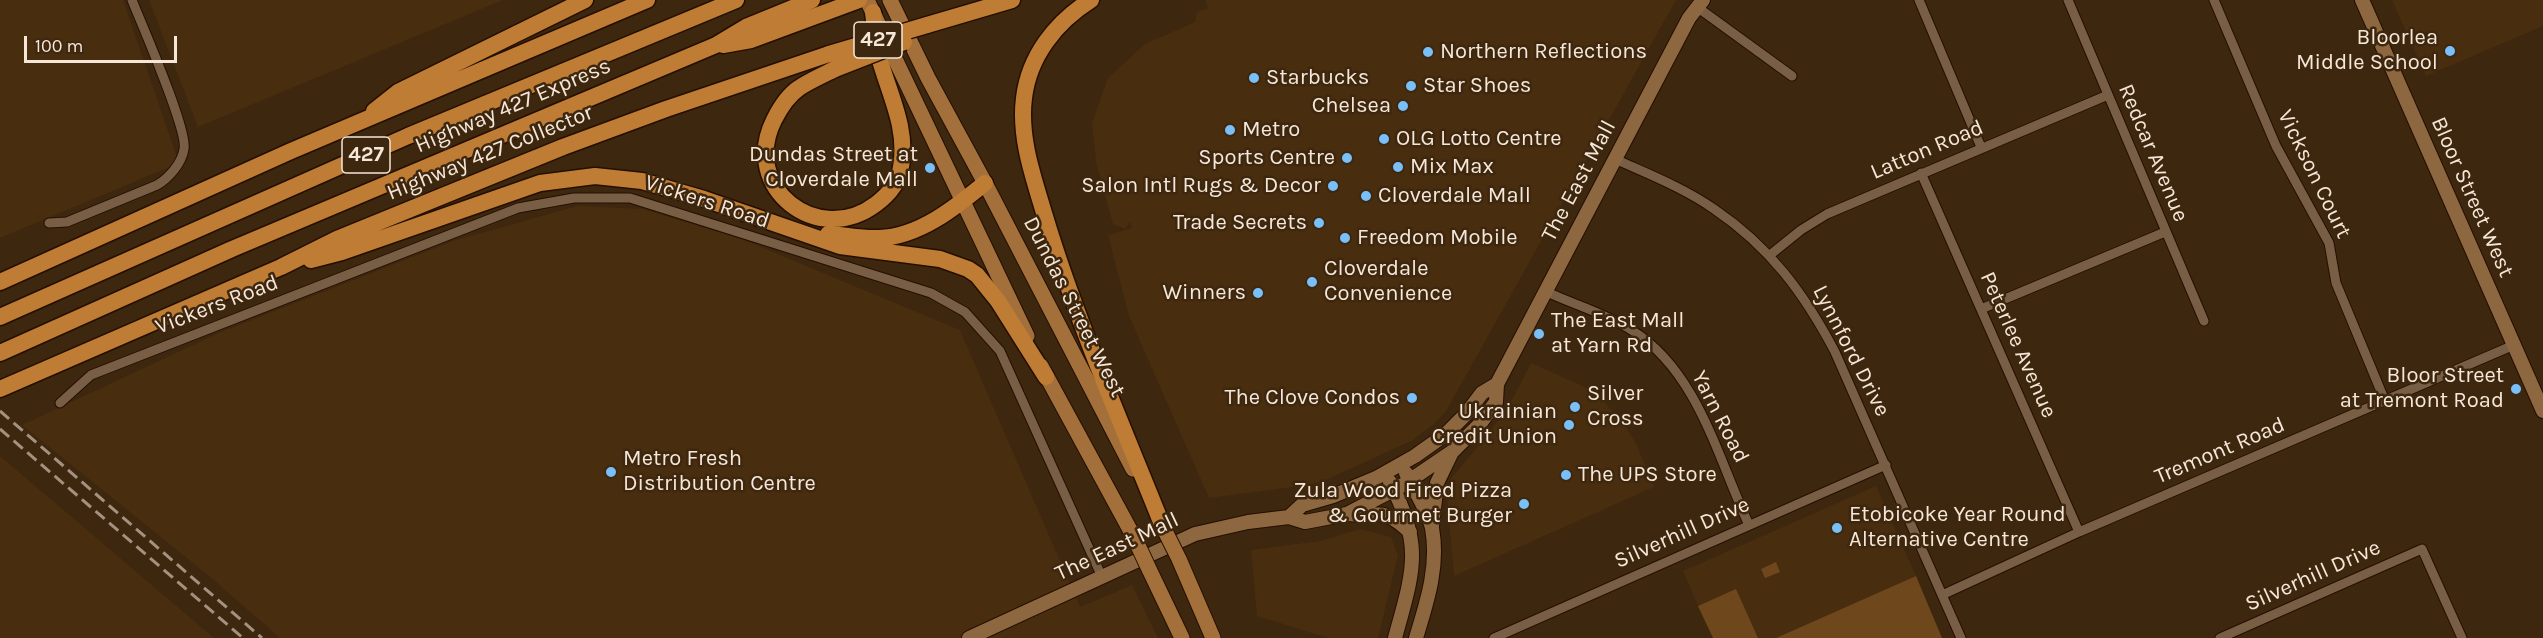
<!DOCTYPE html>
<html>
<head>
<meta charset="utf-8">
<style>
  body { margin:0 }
  #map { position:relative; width:2543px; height:638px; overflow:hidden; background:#3e270f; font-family:Karla,sans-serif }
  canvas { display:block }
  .scale { position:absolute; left:24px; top:36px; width:153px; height:27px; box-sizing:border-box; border:3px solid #f6e7d9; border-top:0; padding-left:8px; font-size:18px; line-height:21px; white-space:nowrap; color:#f6e7d9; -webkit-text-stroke:4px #3e270f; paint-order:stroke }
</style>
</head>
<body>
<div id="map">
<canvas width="2543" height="638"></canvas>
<div class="scale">100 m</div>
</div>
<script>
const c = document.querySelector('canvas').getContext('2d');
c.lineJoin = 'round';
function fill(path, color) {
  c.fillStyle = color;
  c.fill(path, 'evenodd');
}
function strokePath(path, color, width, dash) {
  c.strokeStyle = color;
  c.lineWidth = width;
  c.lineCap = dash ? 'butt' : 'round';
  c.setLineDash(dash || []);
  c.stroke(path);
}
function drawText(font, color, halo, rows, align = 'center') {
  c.font = font + ' Karla,sans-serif';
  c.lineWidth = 5;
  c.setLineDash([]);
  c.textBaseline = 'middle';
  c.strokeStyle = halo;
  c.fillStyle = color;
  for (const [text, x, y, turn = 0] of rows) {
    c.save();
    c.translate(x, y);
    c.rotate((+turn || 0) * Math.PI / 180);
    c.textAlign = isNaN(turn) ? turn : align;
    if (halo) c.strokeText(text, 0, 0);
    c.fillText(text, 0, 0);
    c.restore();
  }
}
fill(new Path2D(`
  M0 0H123L179 163 0 238Z
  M149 0H503L198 127Z
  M1205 0H1676L1446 411 1433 425 1411 441 1328 479 1308 485 1209 498 1129 316 1108 235 1132 228 1130 222 1125 229 1113 224 1096 162 1092 123 1108 78 1145 44 1195 22 1197 12 1208 8Z
  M2392 0H2543V26L2426 76Z
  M578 206 643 209 744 240 960 330 1080 607 1132 585 1158 638H280L208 575 22 425 221 332 456 240Z
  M1531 363 1587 388 1604 402 1622 421 1636 443 1654 487 1454 576 1447 495 1449 481 1491 431 1513 398Z
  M0 456 214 638H0Z
  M1876 486 1916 576 1776 638H1758L1736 590 1698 606 1683 571Z
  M1360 529 1391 537 1398 555 1378 638H1329L1257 616 1251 550 1320 541Z`), '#492d0f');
fill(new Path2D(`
  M1776 562 1780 572 1765 578 1761 569Z
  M1916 576 1942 638H1776Z
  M1736 589 1758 638H1713L1698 606Z`), '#6e471d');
const minor = new Path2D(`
  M1919 0 1981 147
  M2068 0 2204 321
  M2214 0 2276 146 2329 243 2336 283 2385 401
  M1697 7 1792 76
  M1615 159C1648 174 1684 188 1714 209 1770 247 1804 293 1835 352L1961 638
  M1921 173 2079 532
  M49 223 67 222 157 185C169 178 182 163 184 149 188 130 142 25 132 0
  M1770 255 1801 230 1827 214 2108 95
  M1545 291C1574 305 1605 313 1633 331 1698 372 1718 459 1749 525
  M1981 309 2165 232
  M60 403 91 375 518 208 574 198H630L931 293 965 312 1000 351 1102 577
  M1942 595 2079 532 2514 345
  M1494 638 1886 465
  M2220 638 2422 549 2462 638`);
const secondary = new Path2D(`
  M2362 0 2543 411
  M1406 473C1414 490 1428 510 1432 528 1439 566 1427 602 1416 638
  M1390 482C1424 546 1413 572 1395 638
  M1348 514C1381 517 1382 506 1410 532
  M1289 517 1302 505 1333 496 1376 478 1415 456 1446 434 1466 414 1482 393 1497 384
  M1432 526 1437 483 1451 454
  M969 638 1195 534 1248 522 1289 517 1305 522 1347 514 1403 485 1453 451 1479 425 1496 402 1497 384 1689 18 1703 0`);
const primary = new Path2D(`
  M867 0 1027 336
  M890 0 928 78 985 183 1133 469
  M1041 366 1135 539
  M1179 559 1213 638
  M1149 569 1182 638`);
const motorway = new Path2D(`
  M1091 0C1056 22 1029 56 1024 98 1019 137 1033 176 1044 213 1076 320 1122 424 1163 527
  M927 25 1012 0
  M723 45 751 40 859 0
  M835 69C823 75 809 81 799 88 787 96 780 108 774 120 740 188 818 248 876 204 888 195 899 182 901 167 908 128 889 94 879 57 875 43 875 27 873 12
  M374 111 398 92 585 0
  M828 234C845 235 863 239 879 238 919 237 956 207 985 183
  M311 260 342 252 540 183 595 176 642 181 704 199 840 246 940 259 968 269 977 275 998 301 1046 377
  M0 282 291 151 647 0
  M0 317 408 136 736 0
  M0 353 232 249 716 45 746 27 812 0
  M0 389 281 267 337 239 563 147 666 109 829 54`);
strokePath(minor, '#240f00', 11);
strokePath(secondary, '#240f00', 16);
strokePath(primary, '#240f00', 17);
strokePath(motorway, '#240f00', 19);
strokePath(minor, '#785e45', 9);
strokePath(secondary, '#8d6740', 14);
strokePath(primary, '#a3703b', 15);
strokePath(motorway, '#bf7c34', 16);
strokePath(new Path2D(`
  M0 411 262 638
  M0 429 243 638`), '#a4917f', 3, [12, 6]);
const primaryBridge = new Path2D(`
  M1163 527 1179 559
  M1135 539 1149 569`);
const motorwayBridge = new Path2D(`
  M829 54 927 25
  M835 69 904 42`);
strokePath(primaryBridge, '#240f00', 17, []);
strokePath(motorwayBridge, '#240f00', 19, []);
strokePath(primaryBridge, '#a3703b', 15);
strokePath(motorwayBridge, '#bf7c34', 16);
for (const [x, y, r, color] of [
  [2450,51,6,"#79bff8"],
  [1428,52,6,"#79bff8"],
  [1254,78,6,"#79bff8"],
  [1411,86,6,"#79bff8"],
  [1403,106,6,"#79bff8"],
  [1230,130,6,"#79bff8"],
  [1384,139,6,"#79bff8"],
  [1347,158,6,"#79bff8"],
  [1398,167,6,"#79bff8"],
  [930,168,6,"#79bff8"],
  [1333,186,6,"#79bff8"],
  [1366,196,6,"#79bff8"],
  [1319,223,6,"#79bff8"],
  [1345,238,6,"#79bff8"],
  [1312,282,6,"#79bff8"],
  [1258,293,6,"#79bff8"],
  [1539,334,6,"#79bff8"],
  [2516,389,6,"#79bff8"],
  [1412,398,6,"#79bff8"],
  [1575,407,6,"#79bff8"],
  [1569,425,6,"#79bff8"],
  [611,472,6,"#79bff8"],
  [1566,475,6,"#79bff8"],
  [1524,504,6,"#79bff8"],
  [1837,528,6,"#79bff8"]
]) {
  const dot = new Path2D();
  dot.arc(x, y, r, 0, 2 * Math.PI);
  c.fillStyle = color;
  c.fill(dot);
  strokePath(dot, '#3e270f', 2);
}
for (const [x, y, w] of [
  [878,40,48],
  [366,155,48]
]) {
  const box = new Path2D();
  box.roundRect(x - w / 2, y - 18, w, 36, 4.5);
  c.fillStyle = '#3e270f';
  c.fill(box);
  strokePath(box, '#f6e7d9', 1.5);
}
drawText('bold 21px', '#f6e7d9', null, [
  ["427",878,40],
  ["427",366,155]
]);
drawText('22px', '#f6e7d9', '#3e270f', [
  ["Bloorlea",2438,38,"right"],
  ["Middle School",2438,63,"right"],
  ["Northern Reflections",1440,52],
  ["Starbucks",1266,78],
  ["Star Shoes",1423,86],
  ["Chelsea",1391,106,"right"],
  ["Metro",1242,130],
  ["OLG Lotto Centre",1396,139],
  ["Dundas Street at",918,155,"right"],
  ["Cloverdale Mall",918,180,"right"],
  ["Sports Centre",1335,158,"right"],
  ["Mix Max",1410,167],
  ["Salon Intl Rugs & Decor",1321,186,"right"],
  ["Cloverdale Mall",1378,196],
  ["Trade Secrets",1307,223,"right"],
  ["Freedom Mobile",1357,238],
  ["Cloverdale",1324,269],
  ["Convenience",1324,294],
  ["Winners",1246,293,"right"],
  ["The East Mall",1551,321],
  ["at Yarn Rd",1551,346],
  ["Bloor Street",2504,376,"right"],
  ["at Tremont Road",2504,401,"right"],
  ["Silver",1587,394],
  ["Cross",1587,419],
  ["The Clove Condos",1400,398,"right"],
  ["Ukrainian",1557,412,"right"],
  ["Credit Union",1557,437,"right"],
  ["Metro Fresh",623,459],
  ["Distribution Centre",623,484],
  ["The UPS Store",1578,475],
  ["Zula Wood Fired Pizza",1512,491,"right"],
  ["& Gourmet Burger",1512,516,"right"],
  ["Etobicoke Year Round",1849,515],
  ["Alternative Centre",1849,540]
], 'left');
drawText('22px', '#f6e7d9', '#3e270f', [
  ["Highway 427 Express",513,106,-23],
  ["Latton Road",1927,150,-23],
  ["Highway 427 Collector",490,153,-22],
  ["Redcar Avenue",2153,153,67],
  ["Vickson Court",2314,174,64],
  ["The East Mall",1579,181,-62],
  ["Bloor Street West",2472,197,66],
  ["Vickers Road",707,202,18],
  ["Vickers Road",217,305,-21],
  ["Dundas Street West",1074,307,63],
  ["Peterlee Avenue",2018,345,66],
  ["Lynnford Drive",1851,351,63],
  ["Yarn Road",1720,417,63],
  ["Tremont Road",2220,451,-23],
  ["Silverhill Drive",1682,533,-24],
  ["The East Mall",1117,547,-25],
  ["Silverhill Drive",2313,576,-24]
]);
</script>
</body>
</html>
